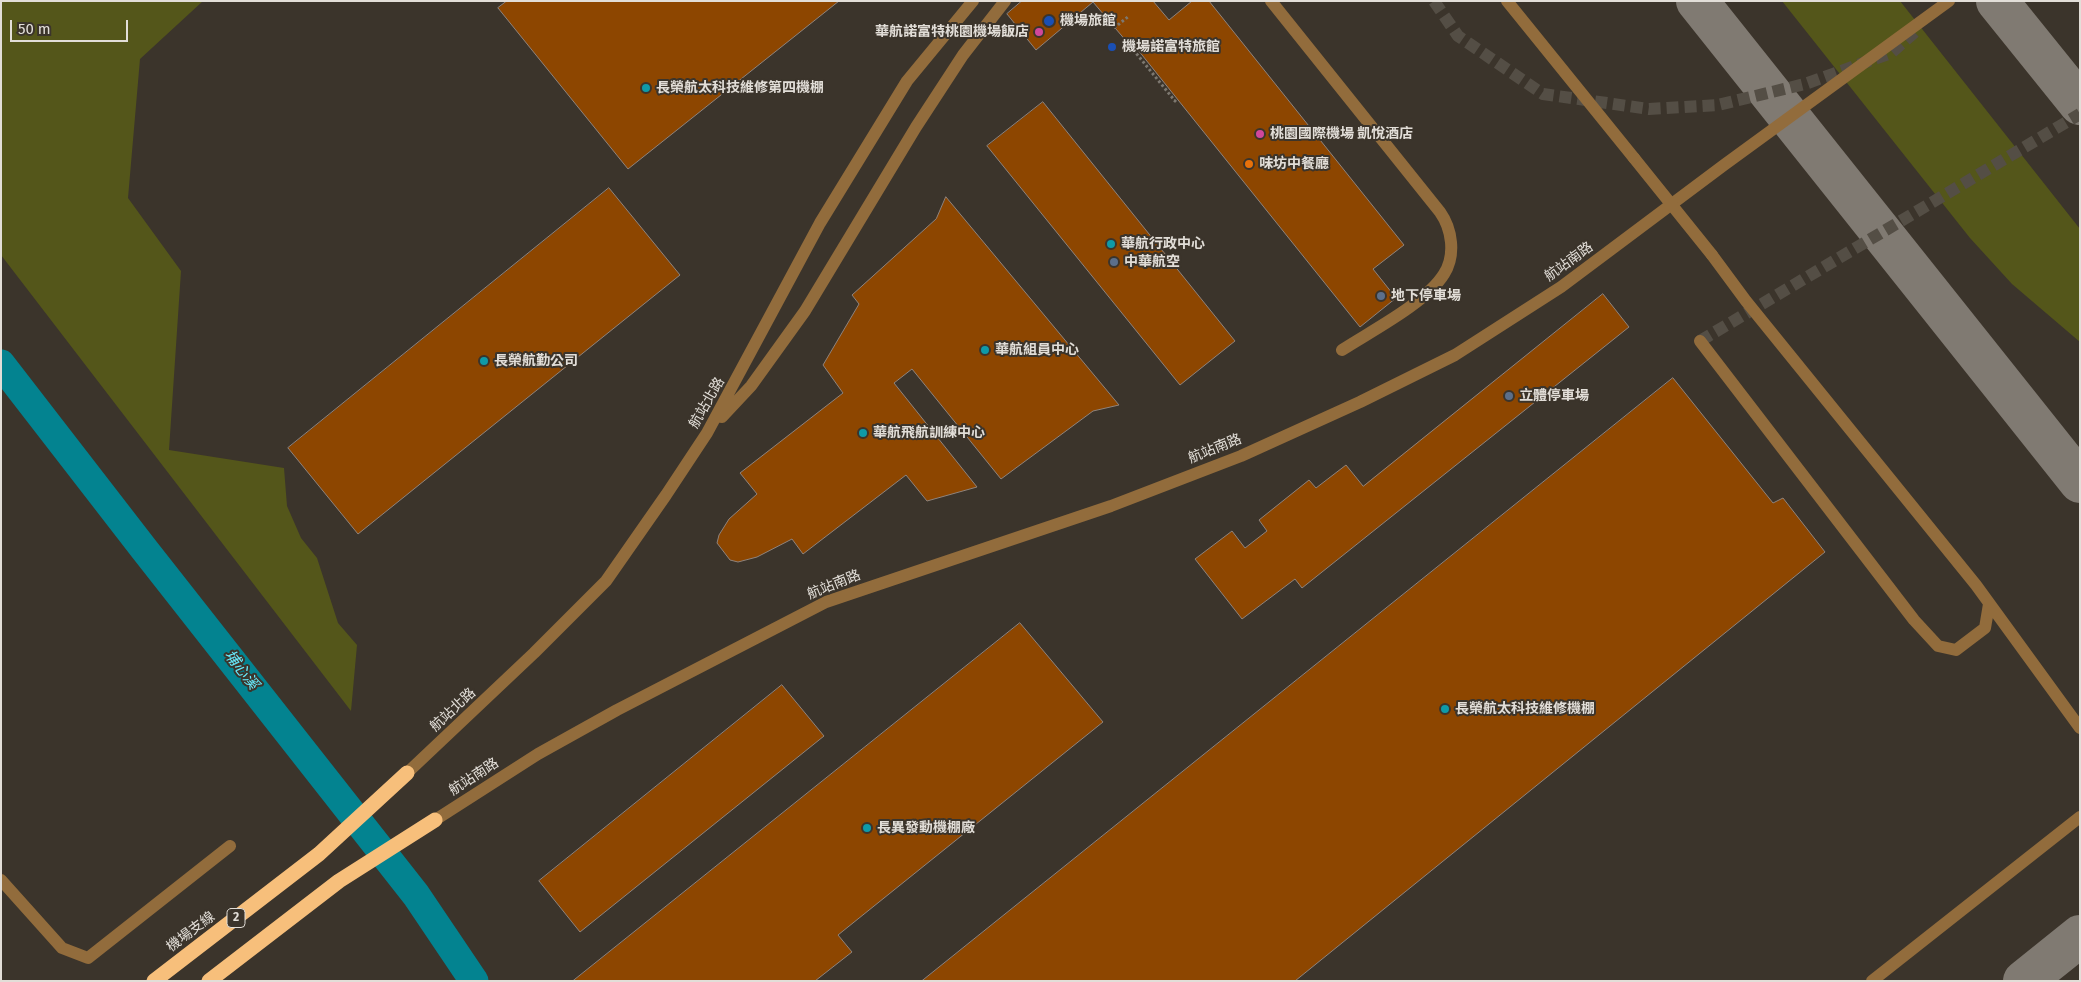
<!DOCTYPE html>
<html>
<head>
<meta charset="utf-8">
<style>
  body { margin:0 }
  #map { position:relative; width:2081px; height:982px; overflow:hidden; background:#3b342b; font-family:"Fira Sans",sans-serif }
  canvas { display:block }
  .frame { position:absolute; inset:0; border:2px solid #e2ded8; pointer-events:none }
  .scale { position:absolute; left:10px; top:20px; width:118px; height:22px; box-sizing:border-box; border:2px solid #e2ded8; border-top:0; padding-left:6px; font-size:15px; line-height:18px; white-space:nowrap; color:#e2ded8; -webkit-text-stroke:4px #3b342b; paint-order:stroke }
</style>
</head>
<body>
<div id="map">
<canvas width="2081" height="982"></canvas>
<div class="frame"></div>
<div class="scale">50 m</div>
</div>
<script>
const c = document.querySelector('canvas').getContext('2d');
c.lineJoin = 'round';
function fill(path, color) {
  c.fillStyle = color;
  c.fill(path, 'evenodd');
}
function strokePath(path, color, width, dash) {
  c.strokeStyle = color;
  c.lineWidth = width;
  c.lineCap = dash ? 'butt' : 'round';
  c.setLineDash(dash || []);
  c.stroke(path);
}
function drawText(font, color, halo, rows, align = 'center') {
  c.font = font + ' "Fira Sans","Noto Sans TC",sans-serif';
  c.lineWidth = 4;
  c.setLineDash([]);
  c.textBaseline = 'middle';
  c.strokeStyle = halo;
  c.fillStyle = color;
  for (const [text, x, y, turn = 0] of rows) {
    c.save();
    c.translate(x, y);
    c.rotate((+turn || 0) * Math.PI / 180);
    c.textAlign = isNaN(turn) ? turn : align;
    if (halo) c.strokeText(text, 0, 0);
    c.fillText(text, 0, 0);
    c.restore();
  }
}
fill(new Path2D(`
  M1 1H203L140 59 128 198 181 271 169 450 284 468 287 506 301 538 317 558 338 623 357 645 351 711 1 255Z
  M1782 1H1900L2080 229V342L2012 284 1970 238Z`), '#54561a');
strokePath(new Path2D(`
  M1 364 144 549 416 895 474 981`), '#038390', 29);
strokePath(new Path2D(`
  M1697 1 2080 482
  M1997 1 2080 104
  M2024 981 2080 936`), '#807a72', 42);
const building = new Path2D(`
  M507 1H839L628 169 498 8Z
  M1022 1H1153L1169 20 1192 1H1209L1404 245 1373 269 1396 298 1360 327 1130 40 1127 42 1093 2 1036 50 1007 14Z
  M1043 102 1235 341 1180 385 987 146Z
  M609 188 680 275 358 534 288 448Z
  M946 197 1119 405 1093 411 1001 479 912 369 894 383 977 487 927 501 906 475 803 554 792 539 757 557 738 562 730 560 717 543 719 535 729 519 757 494 740 473 843 393 823 365 859 304 852 295 936 219Z
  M1603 294 1629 327 1302 588 1295 579 1242 619 1195 559 1232 531 1245 548 1267 531 1259 520 1309 480 1316 488 1346 465 1363 486Z
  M1673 378 1773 503 1783 498 1825 552 1295 981H922Z
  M1020 623 1103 722 838 935 852 952 815 981H573Z
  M782 685 824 736 580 932 539 881Z`);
fill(building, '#8d4600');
strokePath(building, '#8f837c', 1);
strokePath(new Path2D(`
  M1434 1 1458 36 1543 94 1649 109 1718 105 1805 84 1891 53 1916 31
  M1700 341 2080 114`), '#544e45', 12, [12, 6]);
strokePath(new Path2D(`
  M1114 28 1129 16
  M1127 42 1175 101 1177 98`), '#7d7870', 3, [2.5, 2.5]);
strokePath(new Path2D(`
  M1271 1 1440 212C1452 229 1456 255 1444 274 1426 303 1371 331 1342 350
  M1507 1 1634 158
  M1712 255 1746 301 1976 585 2080 728
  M1700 341 1914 620 1938 646 1956 650 1985 628 1989 604
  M722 417 751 386 805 311 916 127 963 55 1005 1
  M407 773 534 653 606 581 666 495 707 433 820 223 907 81 973 1
  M435 820 538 754 617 710 826 602 1111 506 1241 456 1360 402 1455 355 1561 287 1724 165 1949 1
  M1 880 62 948 88 958 230 846
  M1872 981 2080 817`), '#926c3c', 12);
strokePath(new Path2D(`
  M154 981 319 854 407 773
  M209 981 339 881 435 820`), '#f7bf7b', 15);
strokePath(new Path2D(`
  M1634 158 1712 255`), '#926c3c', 12);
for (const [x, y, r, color] of [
  [1049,21,6,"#1a4fb4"],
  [1039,32,5,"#d1479c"],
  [1112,47,5,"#1a4fb4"],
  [646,88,5,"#0f9aa8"],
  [1260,134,5,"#d1479c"],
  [1249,164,5,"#e8710a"],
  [1111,244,5,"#0f9aa8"],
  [1114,262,5,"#5c6f8a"],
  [1381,296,5,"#5c6f8a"],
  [985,350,5,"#0f9aa8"],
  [484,361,5,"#0f9aa8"],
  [1509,396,5,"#5c6f8a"],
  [863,433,5,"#0f9aa8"],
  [1445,709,5,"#0f9aa8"],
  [867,828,5,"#0f9aa8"]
]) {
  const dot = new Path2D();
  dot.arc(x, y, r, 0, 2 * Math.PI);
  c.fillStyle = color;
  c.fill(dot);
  strokePath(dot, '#3b342b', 2);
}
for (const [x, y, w] of [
  [236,918,18]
]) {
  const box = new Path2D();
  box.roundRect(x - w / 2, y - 9.5, w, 19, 4);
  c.fillStyle = '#3b342b';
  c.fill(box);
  strokePath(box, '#e2ded8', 1);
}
drawText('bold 12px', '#e2ded8', null, [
  ["2",236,918]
]);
drawText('bold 14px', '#e2ded8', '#3b342b', [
  ["機場旅館",1060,21],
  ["華航諾富特桃園機場飯店",1029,32,"right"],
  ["機場諾富特旅館",1122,47],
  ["長榮航太科技維修第四機棚",656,88],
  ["桃園國際機場 凱悅酒店",1270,134],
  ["味坊中餐廳",1259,164],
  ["華航行政中心",1121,244],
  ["中華航空",1124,262],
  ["地下停車場",1391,296],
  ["華航組員中心",995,350],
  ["長榮航勤公司",494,361],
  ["立體停車場",1519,396],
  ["華航飛航訓練中心",873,433],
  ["長榮航太科技維修機棚",1455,709],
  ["長異發動機棚廠",877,828]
], 'left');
drawText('14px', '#e2ded8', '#3b342b', [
  ["航站南路",1569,262,-36],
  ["航站北路",707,403,-60],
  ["航站南路",1215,449,-22],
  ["航站南路",834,585,-22],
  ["航站北路",453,710,-43],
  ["航站南路",474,777,-33],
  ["機場支線",191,932,-37]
]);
drawText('italic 15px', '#67edff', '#3b342b', [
  ["埔心溪",241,670,52]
]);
</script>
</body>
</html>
